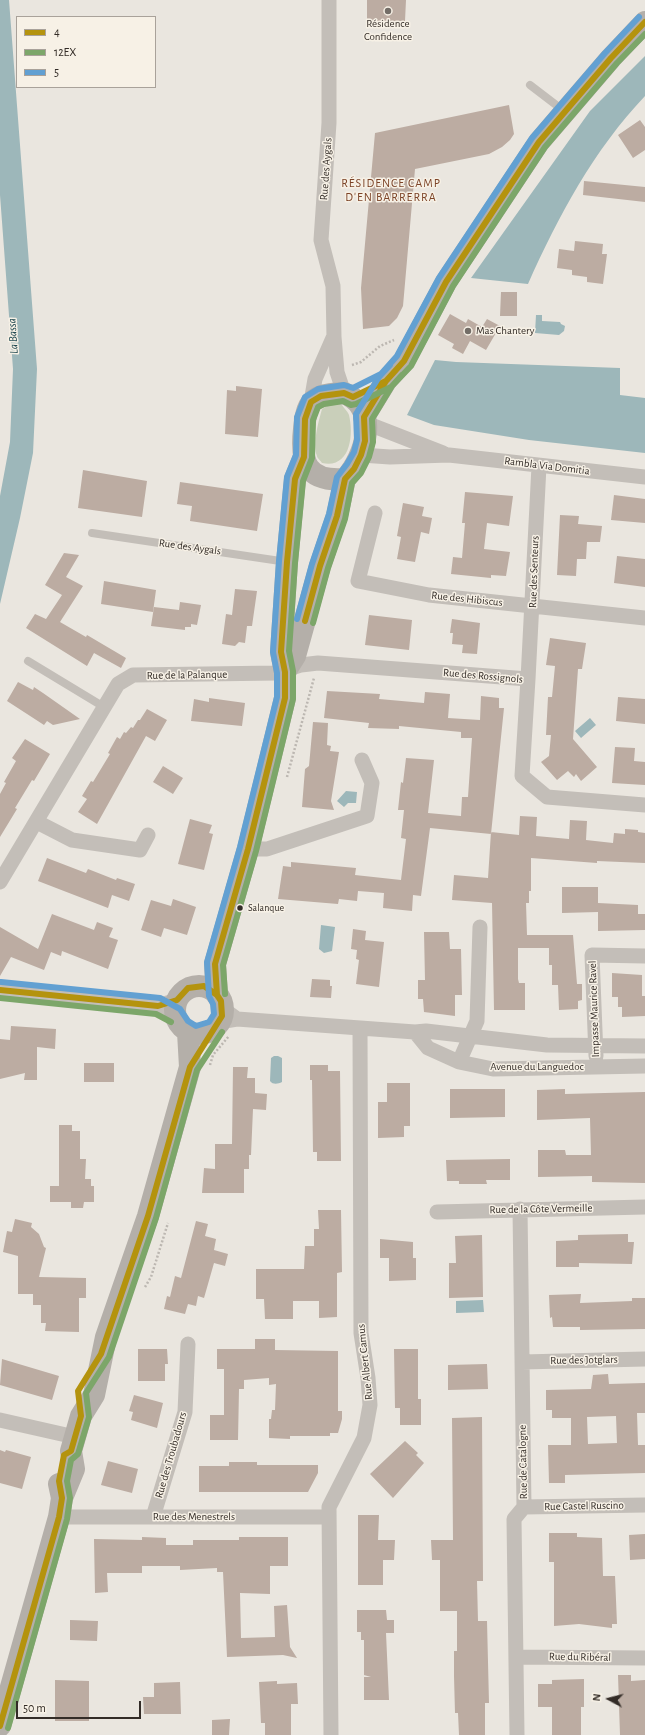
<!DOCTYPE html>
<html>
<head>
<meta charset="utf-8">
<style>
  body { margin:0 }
  #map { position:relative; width:645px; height:1735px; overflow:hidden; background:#eae6df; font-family:"Alegreya Sans",sans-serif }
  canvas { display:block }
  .legend { position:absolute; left:16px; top:16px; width:140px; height:72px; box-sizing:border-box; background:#f7f1e6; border:1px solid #a9a29a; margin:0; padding:5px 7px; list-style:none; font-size:12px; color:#332c27 }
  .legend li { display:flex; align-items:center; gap:8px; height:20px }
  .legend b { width:20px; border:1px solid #a9a29a }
  .north { position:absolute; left:589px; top:1679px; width:40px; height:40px; -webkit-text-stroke:3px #f7f1e6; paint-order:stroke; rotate:277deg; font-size:11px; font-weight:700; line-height:16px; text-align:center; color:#332c27 }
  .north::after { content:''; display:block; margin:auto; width:14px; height:18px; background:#332c27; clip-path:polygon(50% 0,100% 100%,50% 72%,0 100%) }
  .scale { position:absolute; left:16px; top:1701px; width:125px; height:18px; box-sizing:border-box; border:2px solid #332c27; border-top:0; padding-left:5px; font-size:12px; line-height:14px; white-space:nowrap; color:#332c27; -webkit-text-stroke:3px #f7f1e6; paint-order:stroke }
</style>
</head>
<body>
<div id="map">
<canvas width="645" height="1735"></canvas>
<ul class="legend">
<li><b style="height:5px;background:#b4930e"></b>4</li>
<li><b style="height:5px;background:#7ca669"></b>12EX</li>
<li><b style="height:5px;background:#62a0d2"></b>5</li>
</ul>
<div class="north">N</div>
<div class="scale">50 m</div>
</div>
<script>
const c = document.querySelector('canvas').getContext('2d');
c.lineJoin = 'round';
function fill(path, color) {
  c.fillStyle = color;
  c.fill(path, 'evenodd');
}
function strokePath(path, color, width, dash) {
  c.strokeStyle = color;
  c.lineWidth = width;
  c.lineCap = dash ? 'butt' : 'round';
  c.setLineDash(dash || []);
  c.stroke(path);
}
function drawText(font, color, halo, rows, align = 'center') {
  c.font = font + ' "Alegreya Sans",sans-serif';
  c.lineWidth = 3;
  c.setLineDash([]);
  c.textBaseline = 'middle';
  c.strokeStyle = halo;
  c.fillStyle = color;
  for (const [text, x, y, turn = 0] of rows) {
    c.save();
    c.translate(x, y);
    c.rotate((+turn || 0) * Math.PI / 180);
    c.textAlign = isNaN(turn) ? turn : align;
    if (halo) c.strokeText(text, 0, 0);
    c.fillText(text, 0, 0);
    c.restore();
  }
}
fill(new Path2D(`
  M332 403 342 405C344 408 348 412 349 415 354 436 350 469 322 463 321 461 317 458 317 456 312 444 319 420 322 409Z`), '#c9cfba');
fill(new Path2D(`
  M0 0H9L37 369 33 453 20 518 0 604V496L10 442 13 369 0 195Z
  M645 56V96C593 151 559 215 528 284L471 278 590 111Z
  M536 315H542V321L560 322 561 324 565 326 564 331 559 335 535 333Z
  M435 360 456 362 620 368V395L645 398V453L529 440 434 425 407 415Z
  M590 718 596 725 581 738 575 731Z
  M346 791 357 792 356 803H348L344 807 337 801Z
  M321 925 335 927 332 951 324 953 319 949Z
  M274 1056H278L282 1058V1082C278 1084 273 1085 270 1081L271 1058Z
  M483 1300 484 1312 456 1313V1301Z`), '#9db7ba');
fill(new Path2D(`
  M367 0H406L405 21H367Z
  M509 105 514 134 510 140 502 147 489 154 415 169 403 306 397 318 389 326 363 329 361 288 375 133Z
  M640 120 645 127V150L633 158 618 135Z
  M584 181 645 187V202L583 195Z
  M575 241 603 244 602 254H607L603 284 587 282V277L572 275V270L557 268 559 249 574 251Z
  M501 292H517V316H500Z
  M450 314 466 323 468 319 482 327 487 319 500 326 486 350 470 341 463 354 452 348 454 344 438 335Z
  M236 386 262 389 258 437 225 434 227 390 236 391Z
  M83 470 147 481 142 517 78 508Z
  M180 482 263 494 257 531 190 521 192 506 177 504Z
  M465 492 513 496 509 526 487 523 484 549 510 552 506 576 491 575V578L451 574 453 557 462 558 465 523H462Z
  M614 495 645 499V523L611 520Z
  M403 503 424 507 422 516 432 518 429 534 421 532 415 562 397 559 401 537 397 536Z
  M560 515 579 516 578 524 602 526 600 542H587L586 559H577L576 576 557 575Z
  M64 553 79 555 66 577 83 586 60 622 86 637 87 635 126 658 121 668 94 653 87 666 26 628 35 614 46 619 62 595 45 585Z
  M617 556 645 559V587L614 583Z
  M104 581 156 590 153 612 101 604Z
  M235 589 257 591 252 626H247L245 643 239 642 235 646 222 644 226 614 232 615Z
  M180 602 201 605 197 625 191 624V627H185V630L151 626 154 607 179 610Z
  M369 615 412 620 409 650 365 645Z
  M452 619 480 623 477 654 462 653 463 645 452 644 453 633H450Z
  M550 638 586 643 582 669H578L573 739 597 767 581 781 576 774 574 777 568 771 557 780 541 762 549 756 551 735H546L548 697H552L555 666 546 665Z
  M18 682 33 690 34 687 43 693 80 719 53 725 47 721 44 725 7 701Z
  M327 691 380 694 379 699 424 703 425 692 450 694 448 718 480 720 481 696 499 698V708H504L491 834 430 828 421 896 413 895 412 911 383 908 384 893 358 891 357 901 339 899 338 904 278 899 283 866 291 867V862L356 868 355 875 401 880 406 839 401 838 404 810H398L401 782 403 783 406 758 434 760 428 813 461 816 462 797H468L472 738H461V732L399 726V729L368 728 369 723 324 718Z
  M618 697 645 699V724L616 721Z
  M209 698 245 703 242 726 191 721 194 699 209 702Z
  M147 709 167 720 155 741 146 736 97 824 78 812 87 799 82 796 91 781 93 782 110 754 108 753 117 737 120 739 124 732 126 733 131 727 133 728 138 720H140Z
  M313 722 328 723 327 745 331 746 330 751 339 752 331 801 334 810 302 807 305 769 309 766Z
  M25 739 50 754 34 781 32 780 15 808 17 809 0 837V794L6 783 4 782 16 761 12 758Z
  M615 747 635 748 634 761 645 762V785L612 783Z
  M163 766 183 778 173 794 153 782Z
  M520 816 537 817 536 836 569 839 570 820 587 821 586 840 613 843 614 833 625 834V829L638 830V832L645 833V863L597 861V863L531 858V891H529V903H526L527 935H573L577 984H582V1000L578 1001V1009L559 1010 558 985H552V965H549V948H518V979L519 983H525V1010H494L492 903 452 900 454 875 488 878 491 832 519 835Z
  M190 819 212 825 209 833 213 834 204 870 178 864Z
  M47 858 86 873 88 869 116 880 117 878 135 884 129 901 112 895 108 908 38 881Z
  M562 887H598V903L638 905V914H645V930L598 931V912L562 913Z
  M173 899 196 907 187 935 164 928 161 937 141 930 151 900 171 906Z
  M52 914 94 930 97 922 113 928 109 937 118 940 108 969 62 951 61 956 51 952 44 970 11 957 0 976V927L38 949Z
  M353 929 366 931 365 940 384 942 379 987 356 984 359 960 356 959 357 950 351 949Z
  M424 932H449L450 949H461L462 995H455V1016L424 1012 423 999H418V980H425Z
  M612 973 642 975V996H645V1016L622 1017V1007H618V997H612Z
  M312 979 330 980V986H332L331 998 310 997Z
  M11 1026 56 1029 55 1049 37 1047V1080H24L25 1073 0 1079V1039L10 1040Z
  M84 1063H114V1082H84Z
  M310 1065H328V1071H340L341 1161H317V1152H313L312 1080H310Z
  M233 1067H248L247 1078H255V1093L267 1094 266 1110 253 1109 251 1155H249V1169H244V1193H202L204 1168 215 1169V1144H232Z
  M387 1083H410V1126H404V1137L378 1138V1102H387Z
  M450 1089H505V1117L450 1118Z
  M565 1089V1094L645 1092V1183L592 1182V1176L538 1177V1150H565L566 1155H591L590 1118 537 1120V1090Z
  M59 1125H72V1131H80V1159H86L85 1179H91V1186H94V1202H84L83 1208H71V1202H50V1186H59Z
  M510 1159V1180H486L487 1184H459V1181H447L446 1160Z
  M318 1210H341L342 1272 337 1273V1317L319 1318V1301H293V1319H265L264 1299H256V1269H304L305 1246H314V1229H319Z
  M15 1219 32 1223 31 1227 39 1234 44 1247 46 1248 39 1277 86 1278V1298H79V1332L45 1331 46 1323H41V1305H33V1294H18V1256L3 1252 7 1231 12 1232Z
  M196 1221 208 1224 205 1236 216 1239 214 1250 228 1254 225 1266 214 1263 204 1298 198 1296 196 1306 188 1304 185 1314 164 1309 167 1296 170 1297 175 1276 181 1278Z
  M628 1234V1242H634L632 1264 579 1263V1267H556V1241L578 1240V1235Z
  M482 1235 483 1297 449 1298V1263H456L455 1236Z
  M380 1239 413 1242V1258H416V1280L389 1281V1258H380Z
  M581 1294 580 1303 632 1301V1298H645V1329L580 1330V1327H553L552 1317 550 1318 549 1295Z
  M255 1339H275V1350L338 1351V1411H342V1419L338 1433H330V1436H290V1439L269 1438V1419H271L272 1410H275L276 1384 269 1385V1378L244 1380V1389H239L238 1440H210V1415H224V1369H217V1349H255Z
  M138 1349H167L168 1364H165V1381H138Z
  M394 1349H418V1399H421V1425H400V1408H395Z
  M2 1359 59 1376 52 1400 0 1385Z
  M487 1364 488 1389 448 1390V1365Z
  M608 1374 609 1384 645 1383V1413H637L638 1445H645V1473L565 1475V1483H549L548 1445H571V1418H552V1410H546V1390L591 1389 593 1375ZM616 1416 617 1443 588 1444 587 1417Z
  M134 1395 163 1403 157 1428 131 1420 133 1412 129 1411Z
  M482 1417 483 1581H477L478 1621H487L489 1703H485V1735H459L458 1713H455L454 1676V1651H457V1611H440V1560H432L431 1540H453L452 1418Z
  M405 1441 418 1453 416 1455 424 1463 393 1498 370 1474Z
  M0 1450 5 1452 6 1450 31 1457 22 1489 0 1483Z
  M108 1461 138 1469 132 1493 101 1485Z
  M229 1462H257V1465H318V1473L308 1492H199V1466H229Z
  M358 1515H379L378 1540H395L394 1560H383V1585H358Z
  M549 1533H577V1537L602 1538 603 1576H615L617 1624H612V1628L579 1624 554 1626V1562H549Z
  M645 1534V1559L630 1560 629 1535Z
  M142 1537 166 1538V1545H193V1540H239V1537H288V1566H270V1594L240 1593 241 1638 275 1637 274 1606 287 1605 290 1647 297 1658 283 1655 227 1657 223 1572H217V1568L180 1570V1566H142V1573H107L108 1592 95 1593 94 1539 142 1540Z
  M357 1610H386L387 1620H394V1633H386L389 1700H364V1677H371L364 1675V1640H361V1632H357Z
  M70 1620 98 1621 97 1641 70 1640Z
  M618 1675H631V1681L645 1680V1735H620Z
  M584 1679V1707H581V1735H552V1707H538V1684H552V1680Z
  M55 1680 89 1681V1721H55Z
  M277 1681V1684L297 1683 298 1704H291V1735H265V1723H261L259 1682Z
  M180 1682 181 1714H144L143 1697H154V1683Z
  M230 1719 229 1735H212V1720Z`), '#bcaca2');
strokePath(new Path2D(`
  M352 365 361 362 380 346 394 340
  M287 777 314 678
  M210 1065 213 1055 229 1036
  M145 1287 151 1277 168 1223`), '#bcb7b1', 2.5, [2, 2]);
strokePath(new Path2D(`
  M530 85 564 111
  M92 533 287 562
  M28 661 104 707`), '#c3beb8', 8);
strokePath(new Path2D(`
  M329 0V123L321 240 333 286 334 337 337 372 344 393
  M311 402 315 379 333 338
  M366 423 443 453
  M361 455 390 457 449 455 645 477
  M375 513 358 581 429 595 645 618
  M528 679 539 466
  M37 822 72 840 140 850 148 835
  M248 849H267L367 816 372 783 362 760
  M0 882 118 684 133 675 277 673 301 665 318 663 528 679 522 776 547 797 645 805
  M0 990 158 1006 175 1015
  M158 1006 177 1000
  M222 1008 237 1019
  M219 1022 237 1019 415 1032 426 1031 547 1045 645 1046
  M415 1032 428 1048 459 1062 493 1069 645 1066
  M596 1056 592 955 645 956
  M459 1062 477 1021 480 927
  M437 1212 645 1207
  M522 1362 645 1359
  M0 1420 75 1437
  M524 1507 645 1505
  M59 1517H329
  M153 1517 185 1412 188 1344
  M516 1657 645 1658
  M331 1735 329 1507 364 1438 370 1405 368 1378 361 1333 360 1028
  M517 1735 514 1519 524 1507 520 1209`), '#c3beb8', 15);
strokePath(new Path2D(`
  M344 393C381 408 365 457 345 479 307 482 300 463 304 429 305 421 306 408 312 402 320 393 334 394 344 393Z
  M364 417 386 381 404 361 446 282 539 142 611 58 645 22
  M285 672 295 656 320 566 337 516 345 479
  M175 1010a24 24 0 1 1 48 0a24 24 0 1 1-48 0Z
  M217 995 215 964 248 849 285 698V672L281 652 287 562 295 479 304 457
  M62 1498 74 1469 71 1451 81 1416 94 1395 106 1337 148 1216 190 1067 188 1032
  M0 1726 59 1517 62 1498 59 1484`), '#b4afa9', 22);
strokePath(new Path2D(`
  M305 621 320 566 337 516 345 479 354 469 361 455 365 441 364 417 386 381 396 370
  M0 990 158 1006 177 1000
  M217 995 215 964 248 849 285 698V672L281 652 287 562 295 479 304 457 305 419 311 402 321 396 344 393 353 397 386 381 404 361 446 282 539 142 611 58 645 22
  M0 1726 59 1517 62 1498 59 1481 64 1455 71 1451 81 1416 78 1391 101 1354 148 1216 190 1067 222 1016 221 1001 217 995 204 986 188 988 177 1000`), '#b4930e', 6);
strokePath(new Path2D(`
  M313 623 328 568 345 519 352 483 361 473 369 457 373 442 372 419 392 386 402 375
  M225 994 223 965 256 851 293 699V671L289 651 295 563 303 481 312 458 313 420 318 407 324 404 343 401 351 405 356 404 391 387 411 366 453 286 545 147 617 63 645 34
  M0 998 156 1014 171 1022
  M8 1728 67 1519 70 1498 67 1481 71 1460 78 1454 89 1417 86 1393 109 1357 156 1218 197 1070 222 1032`), '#7ca669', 6);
strokePath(new Path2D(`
  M297 619 312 564 329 514 337 477 347 464 354 452 357 440 356 414 379 377 390 365
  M1 982 160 998 180 1009 188 1021 196 1026 209 1022 214 1014 213 1004 209 996 207 962 240 847 277 697V673L273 652 279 561 287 477 296 455 297 417 305 397 318 389 344 385 353 388 381 374 397 356 439 278 532 138 605 53 639 17`), '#62a0d2', 6);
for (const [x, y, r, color] of [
  [388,11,4,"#736d67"],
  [468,331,4,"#736d67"],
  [240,908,3.5,"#332c27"]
]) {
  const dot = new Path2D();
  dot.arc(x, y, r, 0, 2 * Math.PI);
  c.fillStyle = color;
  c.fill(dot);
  strokePath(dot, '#f7f1e6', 1.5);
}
drawText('10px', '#332c27', '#f7f1e6', [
  ["Salanque",248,908]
], 'left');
drawText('11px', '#332c27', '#f7f1e6', [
  ["Résidence",388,24],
  ["Confidence",388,37],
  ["Mas Chantery",476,331,"left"]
]);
drawText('11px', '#332c27', '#f7f1e6', [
  ["Rue des Aygals",326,169,-86],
  ["Rambla Via Domitia",547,466,7],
  ["Rue des Aygals",190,547,8],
  ["Rue des Senteurs",534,572,-88],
  ["Rue des Hibiscus",467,599,6],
  ["Rue de la Palanque",187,675,-1],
  ["Rue des Rossignols",483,676,5],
  ["Impasse Maurice Ravel",594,1009,-92],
  ["Avenue du Languedoc",537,1067],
  ["Rue de la Côte Vermeille",541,1209,-1],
  ["Rue des Jotglars",584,1360,-1],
  ["Rue Albert Camus",365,1362,-96],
  ["Rue des Troubadours",171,1455,-74],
  ["Rue de Catalogne",523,1462,-91],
  ["Rue Castel Ruscino",584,1506,-1],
  ["Rue des Menestrels",194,1517],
  ["Rue du Ribéral",580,1657,1]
]);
c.letterSpacing = '1px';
drawText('12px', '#7c4327', '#f7f1e6', [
  ["RÉSIDENCE CAMP",391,183],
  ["D'EN BARRERRA",391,197]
]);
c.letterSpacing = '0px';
drawText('italic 12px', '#204951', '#f7f1e6', [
  ["La Bassa",13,336,-94]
]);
</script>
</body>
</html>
